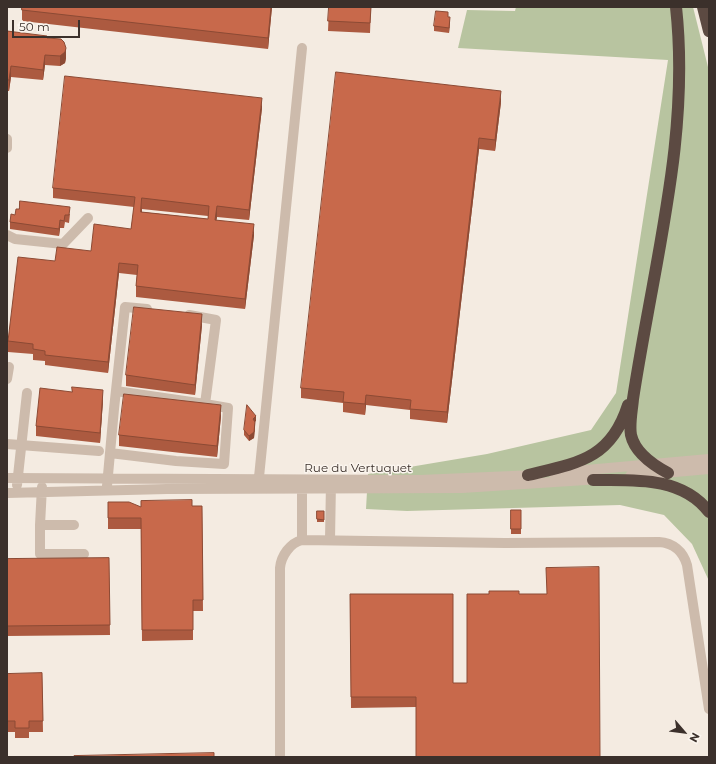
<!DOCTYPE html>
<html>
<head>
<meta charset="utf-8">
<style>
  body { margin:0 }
  #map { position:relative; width:716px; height:764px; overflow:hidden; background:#f4ebe1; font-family:Montserrat,sans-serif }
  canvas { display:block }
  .frame { position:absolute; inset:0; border:8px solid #3b302b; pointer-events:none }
  .north { position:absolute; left:664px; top:712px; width:40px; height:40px; -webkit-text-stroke:3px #fbf5ee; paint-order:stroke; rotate:118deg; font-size:11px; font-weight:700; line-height:16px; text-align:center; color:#3b302b }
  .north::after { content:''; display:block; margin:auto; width:14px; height:18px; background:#3b302b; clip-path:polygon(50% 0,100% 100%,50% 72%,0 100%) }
  .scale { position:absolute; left:12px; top:20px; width:68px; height:18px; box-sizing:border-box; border:2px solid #3b302b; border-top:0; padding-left:5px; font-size:12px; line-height:14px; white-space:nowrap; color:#3b302b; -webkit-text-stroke:3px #fbf5ee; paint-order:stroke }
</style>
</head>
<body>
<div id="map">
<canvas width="716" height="764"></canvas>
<div class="frame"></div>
<div class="north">N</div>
<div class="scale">50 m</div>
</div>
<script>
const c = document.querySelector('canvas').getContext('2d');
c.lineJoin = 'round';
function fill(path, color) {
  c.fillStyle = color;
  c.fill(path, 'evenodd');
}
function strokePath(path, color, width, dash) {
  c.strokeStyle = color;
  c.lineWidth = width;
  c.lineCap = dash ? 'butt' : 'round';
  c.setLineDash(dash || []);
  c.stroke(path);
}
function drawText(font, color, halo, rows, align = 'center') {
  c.font = font + ' Montserrat,sans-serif';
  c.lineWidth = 3;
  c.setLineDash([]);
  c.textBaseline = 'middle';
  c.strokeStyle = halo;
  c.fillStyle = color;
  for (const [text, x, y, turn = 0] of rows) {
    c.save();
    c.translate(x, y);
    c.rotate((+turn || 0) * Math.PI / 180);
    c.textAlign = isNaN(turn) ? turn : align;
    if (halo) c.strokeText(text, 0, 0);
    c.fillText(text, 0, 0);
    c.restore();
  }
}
fill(new Path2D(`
  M516 7H693L709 71V581L692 544 664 515 620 505 407 511 366 509 368 474 487 454 591 430 616 393 668 60 458 48 467 10 515 11Z`), '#b8c4a0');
strokePath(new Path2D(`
  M7 139V148
  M7 235 15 239 63 244 88 218
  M7 379 9 367
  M116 391 205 404
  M7 444 99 451
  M110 453 176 461 224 464 228 408 205 404 216 320 189 315
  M553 473 709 459
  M630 476 709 469
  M7 478 420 480 535 475
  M17 485 27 393
  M107 486 114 409 125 307 147 309
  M42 487 40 525H74
  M258 487 302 48
  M7 493 167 489 462 488 601 479
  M40 525V554H84
  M302 540V483
  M330 540 331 482
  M280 757V568C281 556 290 543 302 540L505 543 659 542C673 543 683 551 687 565L709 709`), '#cdbbac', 10);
strokePath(new Path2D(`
  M703 7 709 31
  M668 473C653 465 635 453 631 435 629 424 632 411 633 399 638 366 644 334 650 301 668 203 687 107 676 7
  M528 475C578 463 611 459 628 405
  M593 480C633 480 682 476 709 512`), '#5c4a42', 12);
fill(new Path2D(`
  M272 7 268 49 22 21V10Z
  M329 7H371L370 33 328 31Z
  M448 17 450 22 449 33 434 31V26Z
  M7 31 47 38 66 58 65 63 60 66 45 65 43 80 11 77 9 91H7Z
  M501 102 495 151 479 149 447 423 410 419V410L366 405 365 415 343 412V403L301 398V388Z
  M262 108 249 220 217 217 216 220 254 235 245 309 136 297V286L137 275 119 273 108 373 45 365V361L33 360V354L8 352V341L55 261 91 251 131 229 134 207 53 198V188ZM142 209 208 216V219L142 212Z
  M70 214 69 223 65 222 64 228H60L59 236 10 229V222Z
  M202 325 195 395 126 386V375Z
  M72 392 103 400 100 443 36 436V426Z
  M221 416 217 457 119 446V435Z
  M256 421 255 422V427L254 438 249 441 244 435V430Z
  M108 502 141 507 202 506 203 611H193V640L142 641 141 529H108Z
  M511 510H521V534H511Z
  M317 511H324V522H317Z
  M109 558 110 635 7 636V559Z
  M350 594 453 683H467L519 594 600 757 416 707 351 708Z
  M42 673 43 732H29V738H15V732H7V674Z`), '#ac5a40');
fill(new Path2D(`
  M271 7H272L268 49V38Z
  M450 17V22L449 33V28Z
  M66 48V58L65 63 60 66V56Z
  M45 55V65L43 80V70Z
  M11 66V77L9 91V80Z
  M501 91V102L495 151V140Z
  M262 98V108L249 220V210Z
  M479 138V149L447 423V412Z
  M142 198V209L141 222V212Z
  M217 206V217L215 231V220Z
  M60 220V228L59 236V229Z
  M254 224V235L245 309V299Z
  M119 263V273L108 373V362Z
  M202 314V325L195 395V385Z
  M103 390V400L100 443V433Z
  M366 395V405L365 415V404Z
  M221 405V416L217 457V446Z
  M256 416V421L255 422V427L254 438 249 441V436L253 419Z`), '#8c4a34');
const building = new Path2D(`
  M22 7H271L268 38 22 10Z
  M329 7H371L370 23 328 21Z
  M436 11 448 12V17H450L449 28 434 26Z
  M7 31 47 36V38L61 39 64 42 66 48 65 52 60 56 45 55 43 70 11 66 9 80H7Z
  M336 72 501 91 495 140 479 138 447 412 410 409 411 400 366 395 365 404 343 402 344 392 301 388Z
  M65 76 262 98 249 210 217 206 215 220 254 224 245 299 136 286 138 265 119 263 108 362 45 355V351L33 349V344L8 341 18 257 55 261 57 247 91 251 94 224 131 229 135 197 53 188ZM142 198 209 206 208 219 141 212Z
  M20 201 70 207 69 215H65L64 221 60 220 59 229 10 222 11 214 15 215 16 209H19Z
  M134 307 202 314 195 385 126 375Z
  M72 387 103 390 100 433 36 426 40 388 72 392Z
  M124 394 221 405 217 446 119 435Z
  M247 405 256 416 253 419 255 422 254 432 249 436 244 430Z
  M192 500V506H202L203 600H193V630H142L141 518H108V502H129L141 507V501Z
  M511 510H521V529H511Z
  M317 511H324V520L317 519Z
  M109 558 110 625 7 626V559Z
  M599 567 600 757H416V697H351L350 594H453V683H467V594H489V591H519V594H547L546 568Z
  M42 673 43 721H29V728H15V721H7V674Z
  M214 753V757H74V756Z`);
fill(building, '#c8694b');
strokePath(building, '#8c4a34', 1);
drawText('12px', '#3b302b', '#fbf5ee', [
  ["Rue du Vertuquet",358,468]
]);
</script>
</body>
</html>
